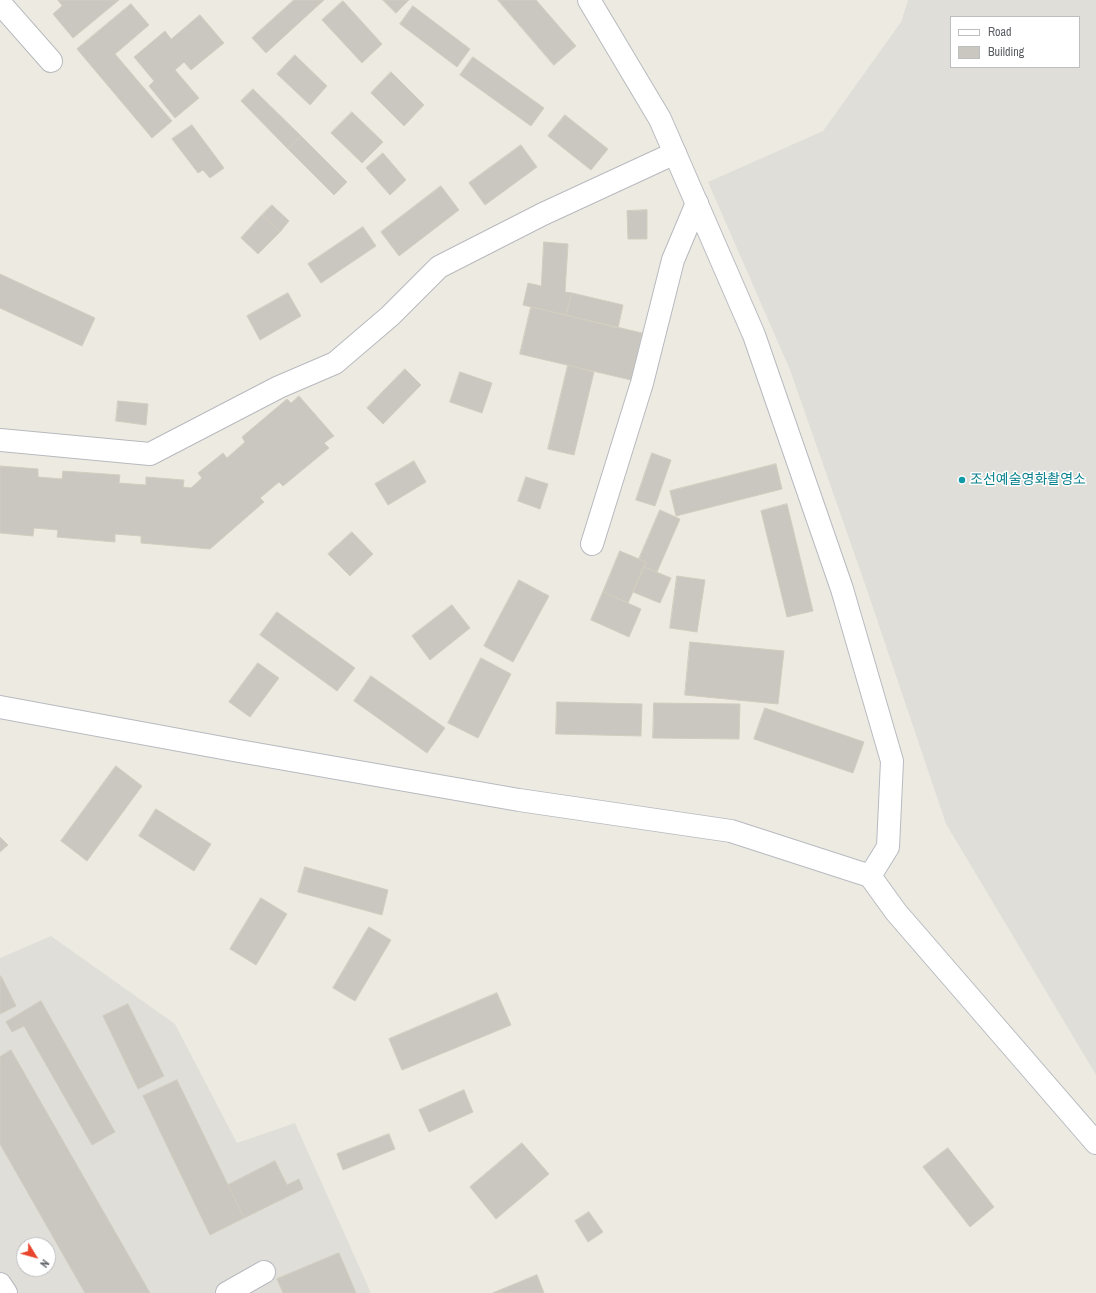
<!DOCTYPE html>
<html>
<head>
<meta charset="utf-8">
<style>
  body { margin:0 }
  #map { position:relative; width:1096px; height:1293px; overflow:hidden; background:#edebe1; font-family:"Archivo Narrow",sans-serif }
  canvas { display:block }
  .legend { position:absolute; left:950px; top:16px; width:130px; height:52px; box-sizing:border-box; background:#fff; border:1px solid #bdbec0; margin:0; padding:5px 7px; list-style:none; font-size:12px; color:#5a5d62 }
  .legend li { display:flex; align-items:center; gap:8px; height:20px }
  .legend b { width:20px; border:1px solid #bdbec0 }
  .north { position:absolute; left:16px; top:1237px; width:40px; height:40px; box-sizing:border-box; background:#fff; border:1px solid #bdbec0; border-radius:50%; rotate:127deg; font-size:11px; font-weight:700; line-height:16px; text-align:center; color:#5a5d62 }
  .north::after { content:''; display:block; margin:auto; width:14px; height:18px; background:#e8452c; clip-path:polygon(50% 0,100% 100%,50% 72%,0 100%) }
</style>
</head>
<body>
<div id="map">
<canvas width="1096" height="1293"></canvas>
<ul class="legend">
<li><b style="height:5px;background:#fff"></b>Road</li>
<li><b style="height:11px;background:#cac7c0"></b>Building</li>
</ul>
<div class="north">N</div>
</div>
<script>
const c = document.querySelector('canvas').getContext('2d');
c.lineJoin = 'round';
function fill(path, color) {
  c.fillStyle = color;
  c.fill(path, 'evenodd');
}
function strokePath(path, color, width, dash) {
  c.strokeStyle = color;
  c.lineWidth = width;
  c.lineCap = dash ? 'butt' : 'round';
  c.setLineDash(dash || []);
  c.stroke(path);
}
function drawText(font, color, halo, rows, align = 'center') {
  c.font = font + ' "Archivo Narrow","Noto Sans KR",sans-serif';
  c.lineWidth = 3;
  c.setLineDash([]);
  c.textBaseline = 'middle';
  c.strokeStyle = halo;
  c.fillStyle = color;
  for (const [text, x, y, turn = 0] of rows) {
    c.save();
    c.translate(x, y);
    c.rotate((+turn || 0) * Math.PI / 180);
    c.textAlign = isNaN(turn) ? turn : align;
    if (halo) c.strokeText(text, 0, 0);
    c.fillText(text, 0, 0);
    c.restore();
  }
}
fill(new Path2D(`
  M908 0H1096V1075L946 824 867 590 790 370 708 182 823 131 901 22ZM951 17H1079V67H951Z
  M51 936 175 1024 237 1143 295 1123 371 1293H0V958ZM24 1245H48V1269H24Z`), '#e0ded9');
const building = new Path2D(`
  M58 0H119L73 38 53 14 62 6Z
  M294 0H324L266 53 252 38Z
  M383 0H409L396 13Z
  M498 0H536L576 46 554 65Z
  M343 1 382 44 362 63 322 20Z
  M131 4 149 25 115 54 172 121 152 138 77 49Z
  M413 6 470 49 457 67 400 24Z
  M200 15 224 43 191 70 184 62 175 70 199 98 175 118 149 86 154 81 134 57 165 31 171 39Z
  M295 55 327 86 310 105 277 74Z
  M473 57 544 108 531 126 460 75Z
  M391 72 424 105 404 126 371 93Z
  M253 89 301 136 288 149 241 101Z
  M352 112 383 142 362 163 331 133Z
  M565 115 608 149 591 170 548 136Z
  M192 125 224 168 210 178 203 170 198 173 172 139Z
  M301 136 347 182 334 195 288 149Z
  M521 145 537 167 485 205 469 183Z
  M383 153 406 180 390 195 366 168Z
  M441 186 459 210 399 256 381 232Z
  M272 205 289 221 280 232 262 215Z
  M647 210V239H628L627 211Z
  M262 215 280 232 258 254 241 238Z
  M363 227 376 246 321 283 308 264Z
  M544 242 568 244 565 292 572 293 566 315 523 305 528 283 541 286Z
  M0 274 95 318 82 346 0 308Z
  M288 293 301 316 260 340 247 316Z
  M572 293 623 305 618 328 566 315Z
  M531 307 642 333 631 380 520 354Z
  M568 365 594 372 574 455 548 449Z
  M405 369 421 385 383 424 367 408Z
  M460 372 492 383 482 413 450 402Z
  M299 396 334 436 324 443 329 448 283 486 279 482 260 498 264 502 210 549 141 543V536L115 534V542L57 537 58 530 34 528 33 536 0 533V466L38 469V477L62 479 63 471 120 475 119 483 146 485V477L184 480 183 487 191 488 202 478 198 473 223 453 227 458 245 442 242 437 287 399 291 403Z
  M118 401 148 404 146 425 116 421Z
  M652 453 671 460 655 506 636 500Z
  M414 461 426 482 388 505 375 484Z
  M776 464 782 489 676 516 670 491Z
  M526 477 548 484 540 509 518 501Z
  M787 504 813 611 787 617 761 511Z
  M660 510 680 519 657 572 644 567 646 562 639 559Z
  M352 532 373 554 350 576 328 554Z
  M620 551 646 562 628 603 603 592Z
  M644 567 671 578 660 603 633 592Z
  M677 576 705 580 697 632 670 628Z
  M519 580 549 596 513 662 484 646Z
  M603 592 641 609 629 637 591 620Z
  M452 605 470 628 430 660 412 636Z
  M277 612 355 668 337 691 260 635Z
  M690 642 784 651 778 704 685 695Z
  M481 658 511 674 478 738 448 723Z
  M258 663 279 678 250 717 229 702Z
  M371 676 445 728 427 753 354 701Z
  M557 702 642 704 641 736 556 734Z
  M654 703 740 704 739 739 653 738Z
  M765 708 864 742 853 773 754 739Z
  M116 766 142 786 87 861 61 841Z
  M156 809 211 844 194 871 139 836Z
  M0 837 8 845 0 852Z
  M305 867 388 890 382 915 298 892Z
  M261 898 287 914 256 965 230 949Z
  M369 927 391 940 355 1001 333 988Z
  M1 976 16 1006 0 1014V977Z
  M497 993 511 1025 402 1070 389 1039Z
  M41 1001 115 1132 92 1145 24 1026 12 1032 6 1022Z
  M128 1004 164 1076 138 1089 103 1016Z
  M11 1050 150 1293H85L0 1144V1057Z
  M177 1080 244 1218 210 1235 143 1096Z
  M464 1090 473 1112 429 1132 419 1110Z
  M389 1134 395 1149 343 1170 337 1154Z
  M522 1143 549 1174 496 1219 470 1187Z
  M948 1148 994 1207 970 1227 923 1167Z
  M275 1161 287 1185 299 1179 303 1189 244 1218 228 1185Z
  M589 1212 603 1232 588 1242 575 1221Z
  M339 1253 356 1293H283L277 1279Z
  M537 1275 544 1293H493Z`);
fill(building, '#cac7c0');
strokePath(building, '#d1cdbf', 1);
const street = new Path2D(`
  M0 3 51 61
  M0 440 150 454 279 387 335 363 390 316 439 267 543 214 675 153
  M592 544 642 383 673 260 697 203
  M0 1284 6 1293
  M227 1293 264 1272`);
const secondary = new Path2D(`
  M589 0 660 119 754 335 842 589 892 761 888 847 870 876 896 912 1096 1143
  M0 707 239 751 519 800 731 831 870 876`);
strokePath(street, '#b7b9be', 24);
strokePath(secondary, '#b7bac0', 24);
strokePath(street, '#fff', 22);
strokePath(secondary, '#fff', 22);
for (const [x, y, r, color] of [
  [962,480,4,"#0f9aa8"]
]) {
  const dot = new Path2D();
  dot.arc(x, y, r, 0, 2 * Math.PI);
  c.fillStyle = color;
  c.fill(dot);
  strokePath(dot, '#fff', 1.5);
}
drawText('14px', '#0d838f', '#fff', [
  ["조선예술영화촬영소",970,480]
], 'left');
</script>
</body>
</html>
